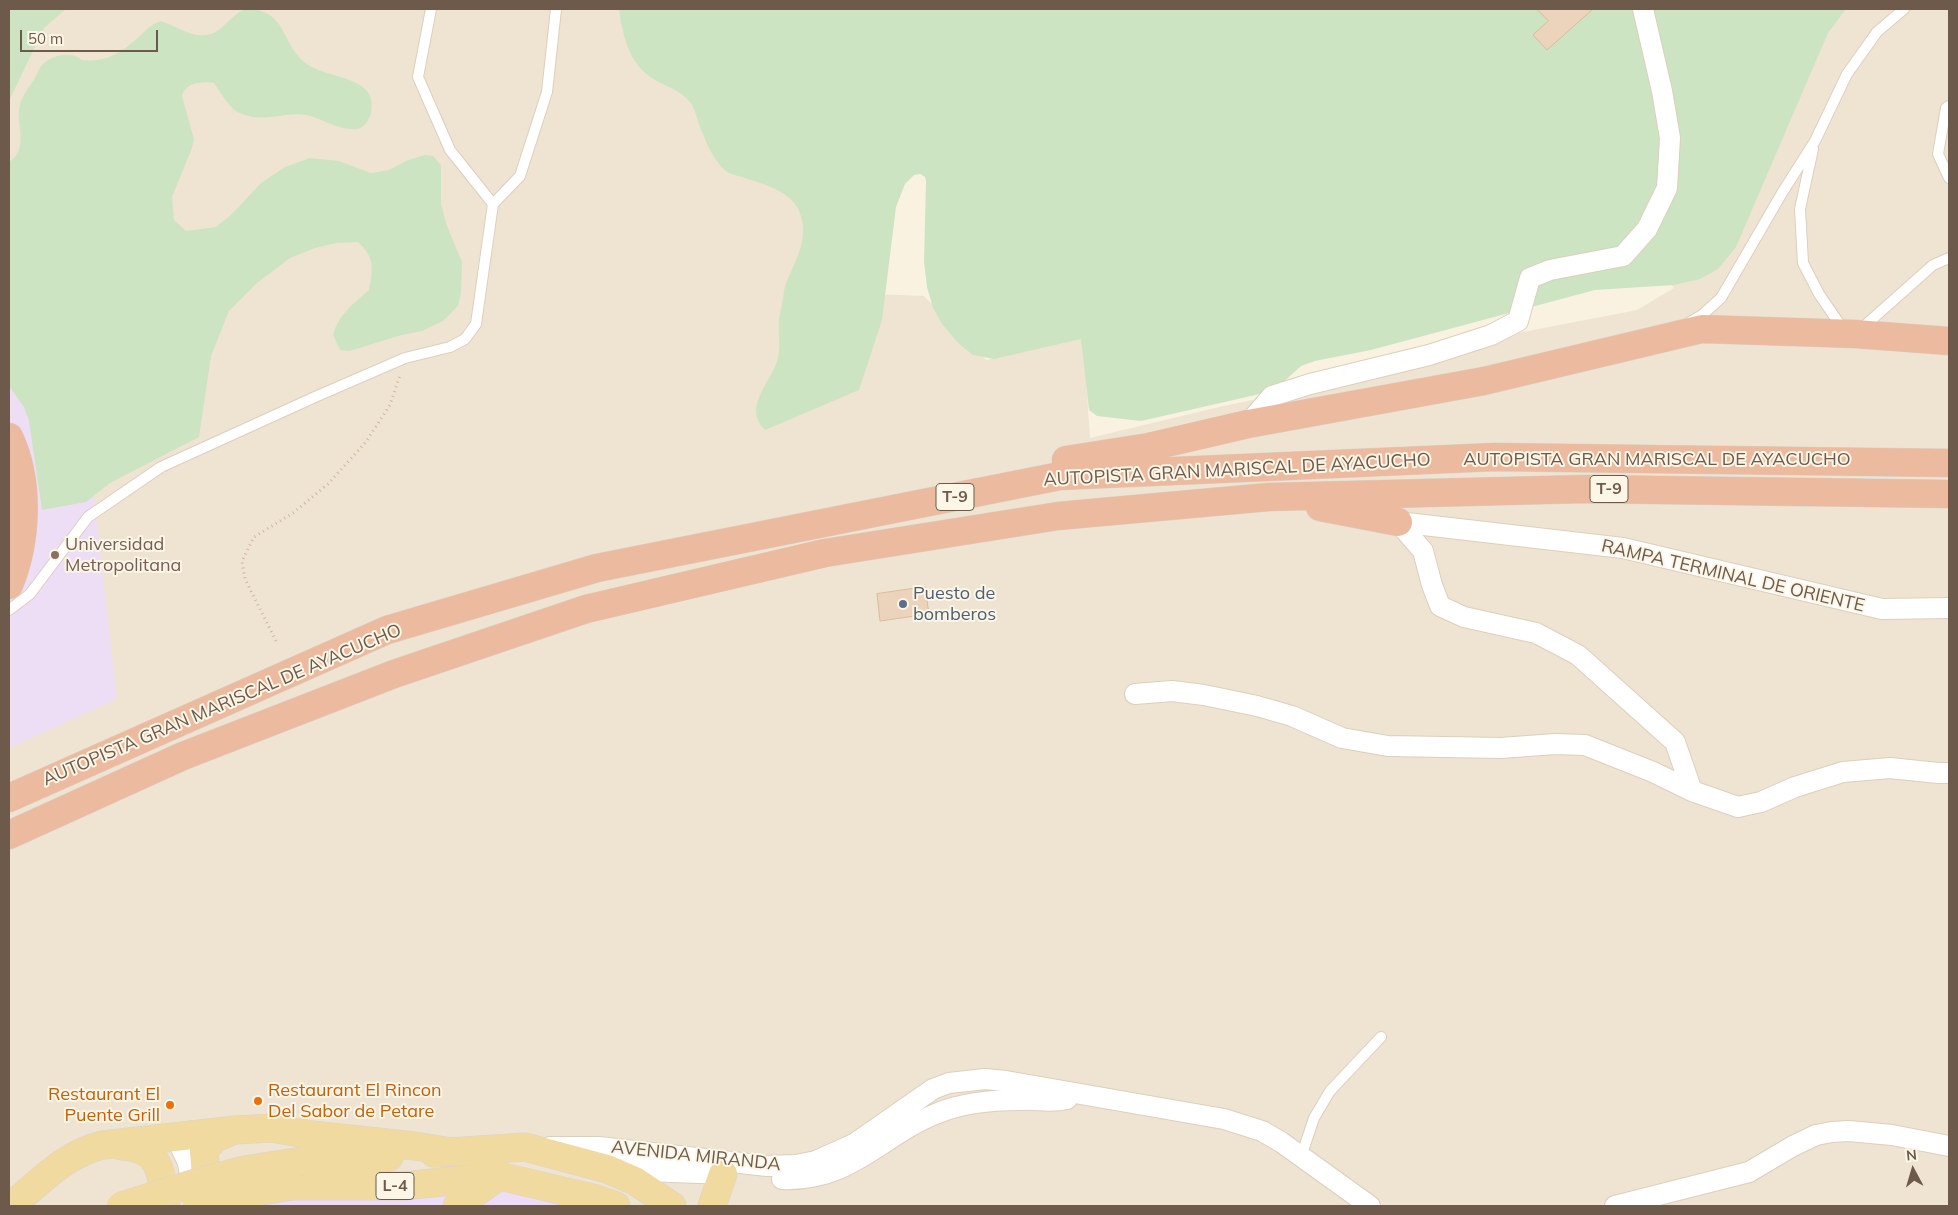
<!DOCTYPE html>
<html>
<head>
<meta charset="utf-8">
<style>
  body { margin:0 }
  #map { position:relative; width:1958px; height:1215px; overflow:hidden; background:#f9f2e1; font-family:Mulish,sans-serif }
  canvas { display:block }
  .frame { position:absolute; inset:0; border:10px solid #6d5a4b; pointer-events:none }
  .north { position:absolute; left:1888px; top:1145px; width:50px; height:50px; -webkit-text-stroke:4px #fcf6e7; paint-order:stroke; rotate:354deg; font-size:14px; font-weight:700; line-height:20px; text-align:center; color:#6d5a4b }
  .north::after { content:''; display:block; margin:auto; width:18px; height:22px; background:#6d5a4b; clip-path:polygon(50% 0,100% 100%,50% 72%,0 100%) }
  .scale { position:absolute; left:20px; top:30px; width:138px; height:22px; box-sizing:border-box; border:2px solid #6d5a4b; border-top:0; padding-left:6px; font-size:15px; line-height:18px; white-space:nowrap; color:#6d5a4b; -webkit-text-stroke:4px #fcf6e7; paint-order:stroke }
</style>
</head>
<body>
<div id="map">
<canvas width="1958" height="1215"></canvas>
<div class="frame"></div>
<div class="north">N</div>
<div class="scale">50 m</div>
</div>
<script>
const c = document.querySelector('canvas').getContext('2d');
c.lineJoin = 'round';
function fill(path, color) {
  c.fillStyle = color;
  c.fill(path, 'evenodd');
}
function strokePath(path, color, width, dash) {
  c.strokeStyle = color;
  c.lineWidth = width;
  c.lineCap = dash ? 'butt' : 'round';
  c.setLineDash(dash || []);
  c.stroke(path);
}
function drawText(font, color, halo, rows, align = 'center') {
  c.font = font + ' Mulish,sans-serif';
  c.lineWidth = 4;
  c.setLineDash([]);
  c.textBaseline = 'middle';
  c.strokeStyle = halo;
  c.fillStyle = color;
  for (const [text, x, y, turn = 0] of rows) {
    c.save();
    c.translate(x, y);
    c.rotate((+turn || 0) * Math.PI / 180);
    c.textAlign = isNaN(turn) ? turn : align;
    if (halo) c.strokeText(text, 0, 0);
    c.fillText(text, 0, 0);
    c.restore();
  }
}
fill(new Path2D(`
  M9 9H731L874 294 924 296 986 360 1083 337 1090 438 1219 407 1377 374 1523 332 1637 310 1674 288 1435 9H1949V1206H9Z`), '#efe4d1');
fill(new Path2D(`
  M9 262 84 411 117 699 9 748Z
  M499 1176 616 1206H197Z`), '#eedef5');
fill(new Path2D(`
  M9 9H66L44 28 9 101Z
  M245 9C286 9 280 39 303 61 325 81 379 73 371 113 370 119 363 129 357 129 339 131 322 118 306 115 287 111 264 123 242 114 230 110 221 93 214 83 202 81 185 83 182 96L194 139 192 148 172 197 174 220 186 231 216 227 232 214 261 183 285 167 310 158 339 161 371 173 389 170 408 160 425 155 433 156 441 165V204L447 226 462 262 461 293 458 306 443 321 422 331 398 336 350 351 340 350 333 335C339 314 353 304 369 290 373 268 375 258 358 242L336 243 315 248 290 258 257 283 229 311 211 356 199 437 110 483 86 502 42 510 29 421 24 407 9 386V162C30 149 15 123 20 104 22 97 27 90 31 84 36 78 38 69 43 64 53 54 72 51 82 60 107 63 124 51 142 34 148 28 152 24 161 21 179 27 198 43 217 31 227 24 234 14 245 9Z
  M619 9H1846L1828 33 1736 247 1718 269 1700 279 1674 285 1595 290 1371 350 1315 361 1301 366 1279 386 1260 394 1141 421 1097 416 1089 410 1081 339 994 359 973 355 958 343 942 324 933 308 927 287 924 262 926 182 925 177 920 174 914 175 905 184 896 207 882 320 859 390 765 430C741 407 772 382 778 358 781 344 777 328 780 313 783 303 783 292 786 283 796 260 810 237 799 211 791 191 763 184 745 178 740 176 732 175 727 172 714 162 706 142 700 127 697 120 696 112 692 105 683 91 669 88 655 80 629 65 623 37 619 9Z`), '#cde4c2');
const building = new Path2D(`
  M1537 9H1593L1547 50 1533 35 1548 21Z
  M925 587 929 614 880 621 877 594Z`);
fill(building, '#ebd3bc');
strokePath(building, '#dbbb9e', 1);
const service = new Path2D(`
  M1949 106 1946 108 1938 154 1949 178
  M1813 149 1800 209 1803 263 1819 294 1843 329
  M493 204 520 176 547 92 556 9
  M1690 322 1702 315 1721 298 1782 193 1815 141 1847 74 1877 32 1904 9
  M1861 329 1933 265 1949 258
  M9 610 30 594 88 517 161 467 315 397 405 358 450 347 465 339 476 324 493 204 450 150 418 77 431 9
  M1301 1157 1314 1118 1330 1091 1381 1037`);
const minor = new Path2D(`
  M1248 424 1272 396 1310 384 1429 355 1491 335 1518 321 1530 278 1550 270 1623 256 1647 229 1667 188 1670 138 1662 91 1643 9
  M1398 522 1623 548 1882 609 1949 608
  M1398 522 1423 551 1432 585 1440 606 1464 617 1536 633 1578 655 1675 742 1692 791
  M1135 694 1172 691 1204 695 1257 706 1292 716 1342 738 1388 746 1501 748 1555 744 1585 745 1653 772 1692 791 1738 807 1761 802 1795 787 1843 772 1890 768 1938 773H1949
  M176 1137 188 1163 193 1197
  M550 1147H599L767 1166 796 1165 816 1161 854 1144 933 1089 949 1083 985 1079 1006 1081 1224 1119 1262 1131 1281 1142 1370 1206
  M617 1170 726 1174
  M782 1179C851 1182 881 1135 938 1113 964 1102 993 1100 1021 1100 1039 1099 1049 1103 1067 1099
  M1615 1206 1749 1172 1793 1146 1816 1135 1832 1132 1849 1131 1892 1135 1949 1146`);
const primary = new Path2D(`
  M122 1146C162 1148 161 1174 166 1206
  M434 1153 525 1147 607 1169 635 1181 672 1206
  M302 1161 389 1157
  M291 1186H404L499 1176 593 1198 616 1206
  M208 1203 204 1151 215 1138 232 1131
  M11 1206C39 1183 66 1153 103 1145L235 1130 271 1128 312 1135 415 1146 452 1152
  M457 1206 499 1176
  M712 1206 723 1174`);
const motorway = new Path2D(`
  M9 437C30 481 27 541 9 585
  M1066 460 1149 447 1248 424 1484 381 1702 329 1855 334 1949 341
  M1320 507 1398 522
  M9 798 387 630 597 568 1060 476 1495 457 1949 463
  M9 835 183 756 394 674 586 609 825 553 1058 516 1269 497 1585 489 1949 494`);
strokePath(service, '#dccfbe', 12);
strokePath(minor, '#dccfbe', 22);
strokePath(primary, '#d9d4d0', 29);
strokePath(motorway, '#d9d4d0', 29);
strokePath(new Path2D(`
  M276 641 245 579 242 561 254 537 293 513 328 484 365 443 390 405 400 375`), '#cfb6a0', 3, [1, 4]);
strokePath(service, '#fff', 10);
strokePath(minor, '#fff', 20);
strokePath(primary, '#f1daa0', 28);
strokePath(motorway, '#ecba9e', 28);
const primaryBridge = new Path2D(`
  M121 1206 192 1184 244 1170 302 1161
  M197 1206 239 1195 291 1186`);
strokePath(primaryBridge, '#d9d4d0', 29, []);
strokePath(primaryBridge, '#f1daa0', 28);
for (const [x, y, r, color] of [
  [55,555,5,"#8d6e63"],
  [903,604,5,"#5c6f8a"],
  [258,1101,5,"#e8710a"],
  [170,1105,5,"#e8710a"]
]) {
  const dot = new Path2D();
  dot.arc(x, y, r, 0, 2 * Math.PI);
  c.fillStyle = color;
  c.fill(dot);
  strokePath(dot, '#fcf6e7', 2);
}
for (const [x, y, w] of [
  [1609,489,38],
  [955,497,38],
  [395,1186,38]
]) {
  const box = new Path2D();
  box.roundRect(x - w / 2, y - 13.5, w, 27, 4);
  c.fillStyle = '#fcf6e7';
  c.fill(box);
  strokePath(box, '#6d5a4b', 1);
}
drawText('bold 16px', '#6d5a4b', null, [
  ["T-9",1609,489],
  ["T-9",955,497],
  ["L-4",395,1186]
]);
drawText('18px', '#6d5a4b', '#fcf6e7', [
  ["AUTOPISTA GRAN MARISCAL DE AYACUCHO",1657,460],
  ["AUTOPISTA GRAN MARISCAL DE AYACUCHO",1237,470,-3],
  ["RAMPA TERMINAL DE ORIENTE",1733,576,13],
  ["AUTOPISTA GRAN MARISCAL DE AYACUCHO",222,705,-23],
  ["AVENIDA MIRANDA",696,1156,6]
]);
drawText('18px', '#785e54', '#fcf6e7', [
  ["Universidad",65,545],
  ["Metropolitana",65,566]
], 'left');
drawText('18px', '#4e5e75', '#fcf6e7', [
  ["Puesto de",913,594],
  ["bomberos",913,615]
], 'left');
drawText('18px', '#c56008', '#fcf6e7', [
  ["Restaurant El Rincon",268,1091],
  ["Del Sabor de Petare",268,1112],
  ["Restaurant El",160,1095,"right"],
  ["Puente Grill",160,1116,"right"]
], 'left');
</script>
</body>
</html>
